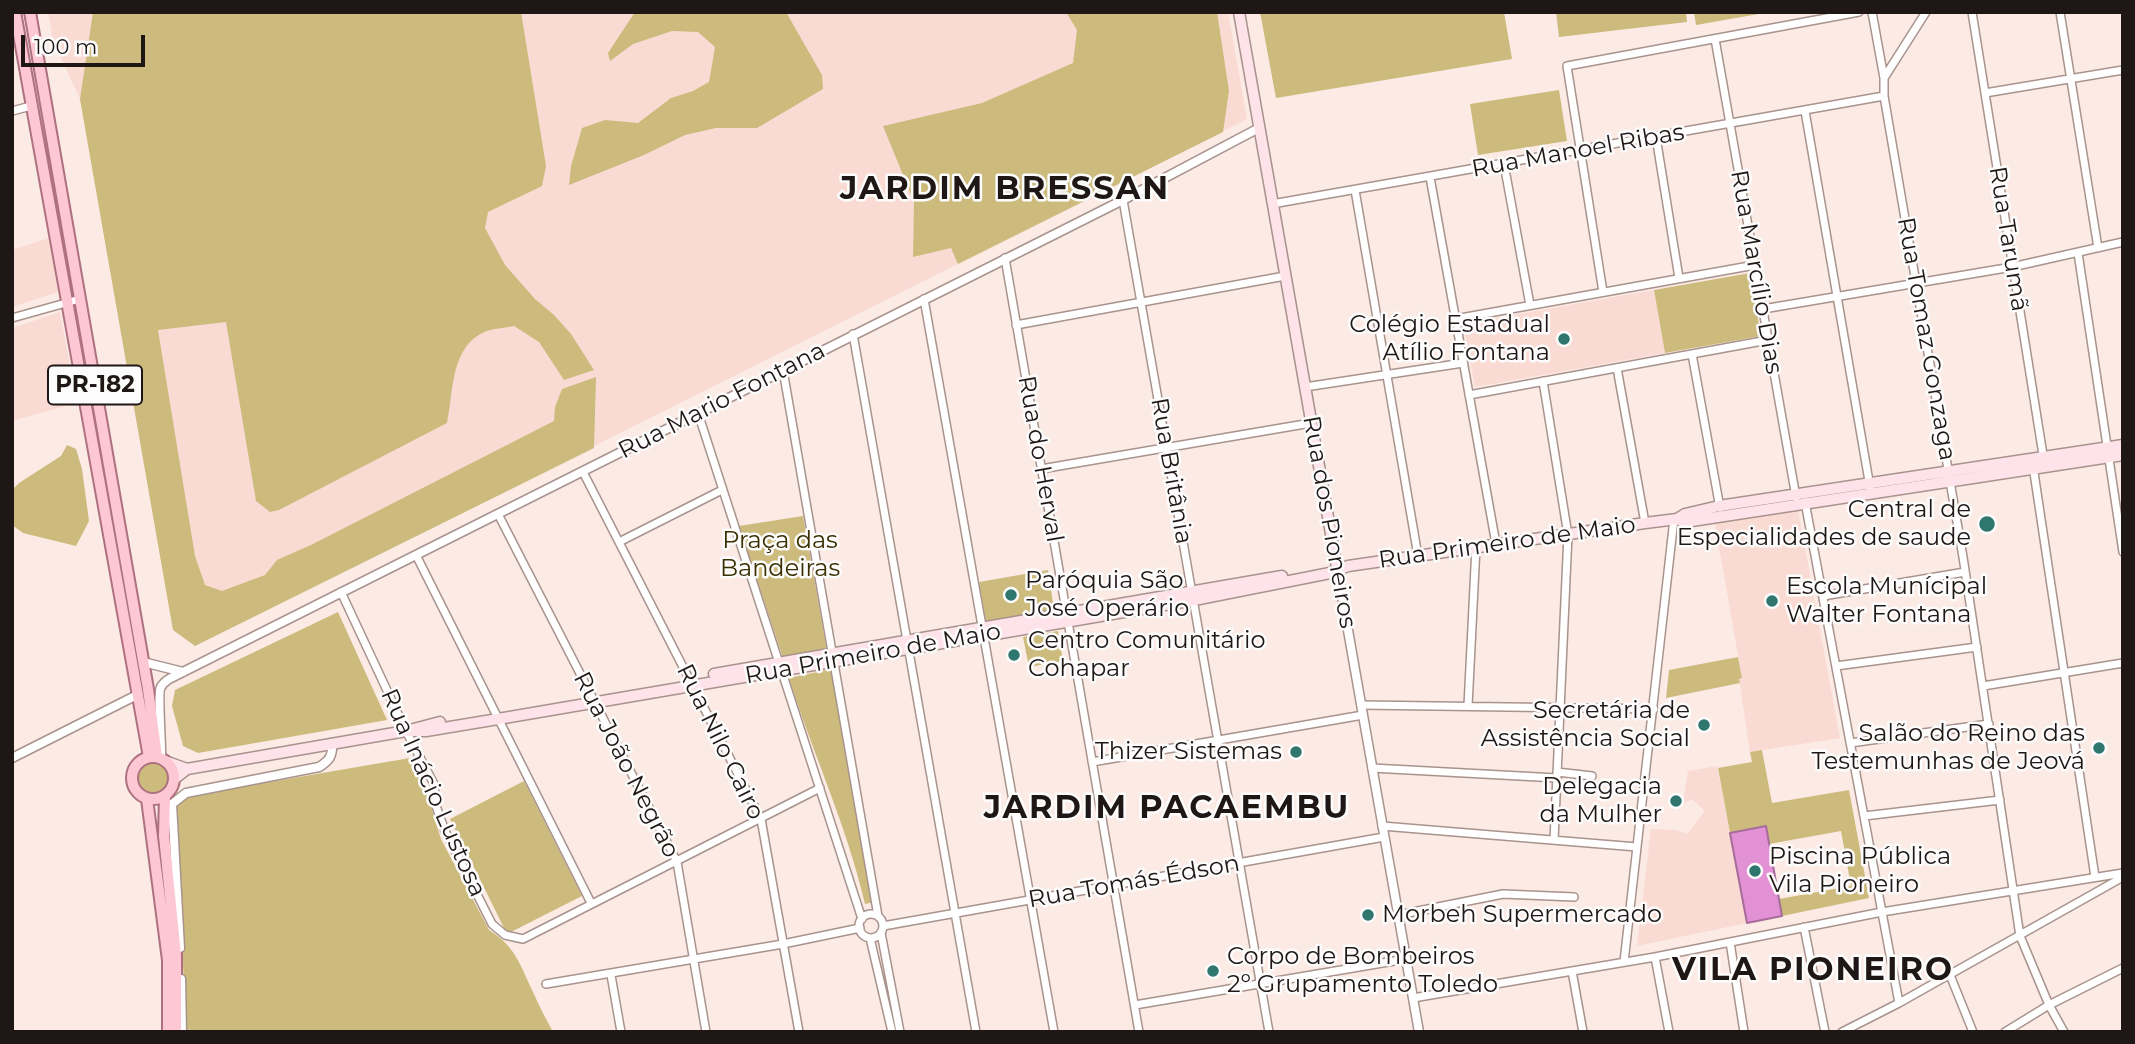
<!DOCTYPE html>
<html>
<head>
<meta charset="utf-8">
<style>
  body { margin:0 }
  #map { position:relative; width:2135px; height:1044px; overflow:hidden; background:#fceae5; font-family:Montserrat,sans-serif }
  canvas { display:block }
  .frame { position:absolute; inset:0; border:14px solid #1f1715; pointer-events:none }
  .scale { position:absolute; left:21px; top:35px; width:124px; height:32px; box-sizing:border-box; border:4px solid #1f1715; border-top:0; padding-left:9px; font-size:21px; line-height:24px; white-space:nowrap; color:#1f1715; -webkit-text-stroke:5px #fcfcfc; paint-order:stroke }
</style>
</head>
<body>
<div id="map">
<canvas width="2135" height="1044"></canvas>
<div class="frame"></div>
<div class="scale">100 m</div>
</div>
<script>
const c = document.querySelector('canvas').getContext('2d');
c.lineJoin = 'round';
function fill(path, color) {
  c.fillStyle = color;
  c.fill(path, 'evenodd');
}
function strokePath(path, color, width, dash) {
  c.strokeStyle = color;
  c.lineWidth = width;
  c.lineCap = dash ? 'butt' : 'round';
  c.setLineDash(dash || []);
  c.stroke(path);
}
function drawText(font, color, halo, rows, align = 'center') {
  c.font = font + ' Montserrat,sans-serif';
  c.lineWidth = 5;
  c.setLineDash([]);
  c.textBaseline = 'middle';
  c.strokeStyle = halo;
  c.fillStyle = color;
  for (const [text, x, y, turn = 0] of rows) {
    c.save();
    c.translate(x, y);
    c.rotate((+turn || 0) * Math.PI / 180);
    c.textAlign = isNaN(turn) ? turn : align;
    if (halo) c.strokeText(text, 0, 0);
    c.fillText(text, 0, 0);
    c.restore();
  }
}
fill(new Path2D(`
  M48 12H1228L1247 119 195 646 173 630 80 99 53 41Z
  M49 238 58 292 12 307V250Z
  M1654 290 1665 353 1475 387 1463 324Z
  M60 312 77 403 12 421V328Z
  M1798 510 1840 738 1750 752 1739 679 1742 678 1715 524Z
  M1717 766 1747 923 1637 946 1651 829 1676 830 1687 834 1705 811 1692 799 1683 804 1688 771Z`), '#fadbd3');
fill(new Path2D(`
  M93 12H521L546 166 542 186 488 212 485 228 505 265 535 299 554 315 571 334 594 370 564 380 539 342 514 326C505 328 495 328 487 331 450 345 454 391 447 423L279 510 270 512 256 501 226 322 158 330 195 556 205 585 222 591 265 575 277 560 311 545 554 421 555 407 562 389 596 377 594 448 195 646 173 630 80 99Z
  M635 12H786L822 75 823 89 757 128H716L685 135 644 155 569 185 571 166 582 128 605 120 638 123 671 98 693 91 709 82 715 47 698 32 672 31 633 44 610 61 608 53Z
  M1066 12H1217L1229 91 1223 132 958 264 951 248 913 257 914 202 883 126 982 103 1073 63 1077 30Z
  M1260 12H1504L1512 59 1276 98Z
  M1556 12H1686L1687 22 1559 37Z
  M1694 12H1770L1696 25Z
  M1559 90 1567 141 1478 155 1470 104Z
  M1750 273 1761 336 1665 353 1654 290Z
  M67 445 76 449 82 469 89 521 76 546 23 533 12 525V490L19 483 61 456Z
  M803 516 827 651 783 658 739 526Z
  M1048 570 1054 610 986 621 979 582Z
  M338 612 387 720 198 753 183 746 172 706 175 690Z
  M1058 631 1063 661 1029 667 1023 637Z
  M1738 657 1742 678 1739 679 1740 683 1666 698 1669 670Z
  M831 669 874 902 865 904C847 826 813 754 789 678Z
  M1762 750 1772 803 1849 790 1869 898 1782 916 1779 899 1851 886 1841 831 1769 844 1765 826 1730 833 1718 768 1752 762 1750 752Z
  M410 758 424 784 441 839 489 930C516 947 520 965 533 992 539 1006 546 1019 553 1032H186L176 807 183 799 205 793Z
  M138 778a15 15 0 1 1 30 0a15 15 0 1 1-30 0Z
  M524 781 582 896 507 934 450 819Z`), '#ccbb7c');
const water = new Path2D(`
  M1766 826 1782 916 1747 923 1730 833Z`);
fill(water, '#e291d4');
strokePath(water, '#a86c9b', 2);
const minor = new Path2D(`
  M1872 12 1884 78V96L1963 557 2020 936 2049 1005 2064 1032
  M1972 12 2044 461
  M2060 12 2098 248
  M1715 39 1796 497
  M1884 78 1926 12
  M1985 93 2123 70
  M12 111 31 106
  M1805 111 1870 487
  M1656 137 1679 278
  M1504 164 1530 305
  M1430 177 1496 544
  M1355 190 1418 556
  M1123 200 1269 1032
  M1272 204 1884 96
  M2078 253 2123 552
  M1005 258 1139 1032
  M1603 292 1567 66 1859 12
  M924 299 1054 1032
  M1763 309 2012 267 2123 242
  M12 318 80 299
  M1455 319 1755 265
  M1016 325 1285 276
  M853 334 976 1032
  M1692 354 1720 508
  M1617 368 1645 523
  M783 370 878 916
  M1543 381 1568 535 1554 840
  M1305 387 1463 363
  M1469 395 1768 340
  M698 413 862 919
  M2033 466 2095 877
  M1041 469 1311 423
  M583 472 761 819 799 1032
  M1805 502 1899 1003
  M498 514 677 862 706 1032
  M619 542 722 490
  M416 555 591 903
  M341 592 406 731 434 784 436 806 445 831 492 924 505 935 523 939 820 788
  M1823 596 1965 572
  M1836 666 1977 647
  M1983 686 2123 663
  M1361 705 1654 709
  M1468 706 1476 547
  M1850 743 1989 724
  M1092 762 1363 715
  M1372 768 1557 778
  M1557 772 1592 776
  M1864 816 2000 800
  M1382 826 1637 847
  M859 926a12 12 0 1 1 24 0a12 12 0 1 1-24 0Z
  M1398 915 1503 894 1574 897
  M883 926 1384 837
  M1804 927 1825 1032
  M881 933 900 1032
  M870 938 892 1032
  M1730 942 1744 1032
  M1655 957 1669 1032
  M1624 962 1674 519
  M1572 971 1583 1032
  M611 975 621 1032
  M1950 975 1973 1032
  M546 984 783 944 860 928
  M1413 998 1655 957 1882 912 2123 873
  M1135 1005 1406 959
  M1842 1032 1899 1003 2123 877
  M2005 1032 2049 1005 2123 968`);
const tertiary = new Path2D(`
  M1337 568 1419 1032
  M143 662 183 672
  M12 758 137 695
  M161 759C162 747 157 692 161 687 163 683 166 681 169 679L1123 200 1259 128
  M180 948 172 804 186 793 319 767C329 761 333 756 332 743
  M181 979 182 1032`);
const secondary = new Path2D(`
  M1239 12 1337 568
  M1677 519 1685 514 1719 506 2123 445
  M714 674 1282 576
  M406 731H426L498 719 1194 600 1330 573 1348 566 1645 523 1677 519 1685 522 2123 455
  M165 761 187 769
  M174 779 187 769 406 731 440 722`);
const primary = new Path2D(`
  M15 12 149 757
  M30 12 148 689 157 757
  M132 778a21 21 0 1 1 42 0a21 21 0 1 1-42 0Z
  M165 796 164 836 176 955V1032
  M147 799 168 960V1032`);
strokePath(minor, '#a8938d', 10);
strokePath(tertiary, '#a8938d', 11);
strokePath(secondary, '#a8938d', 13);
strokePath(primary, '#ae717f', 14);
strokePath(minor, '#fff', 7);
strokePath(tertiary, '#fff', 8);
strokePath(secondary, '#fee3ea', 10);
strokePath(primary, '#fdc7d4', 10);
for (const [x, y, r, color] of [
  [1564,339,7,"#2f766f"],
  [1987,524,9,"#2f766f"],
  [1011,595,7,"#2f766f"],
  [1772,601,7,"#2f766f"],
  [1014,655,7,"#2f766f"],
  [1704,725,7,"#2f766f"],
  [2099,748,7,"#2f766f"],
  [1296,752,7,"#2f766f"],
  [1676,801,7,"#2f766f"],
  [1755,871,7,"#2f766f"],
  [1368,915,7,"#2f766f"],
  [1213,971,7,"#2f766f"]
]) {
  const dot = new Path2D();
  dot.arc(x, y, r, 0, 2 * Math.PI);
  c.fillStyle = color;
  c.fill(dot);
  strokePath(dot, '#fcfcfc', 2.5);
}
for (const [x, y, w] of [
  [95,385,94]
]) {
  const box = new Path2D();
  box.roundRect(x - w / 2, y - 19.5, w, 39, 5);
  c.fillStyle = '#fcfcfc';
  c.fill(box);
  strokePath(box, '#1f1715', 2);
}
drawText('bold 23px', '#1f1715', null, [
  ["PR-182",95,385]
]);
drawText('24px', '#1f1715', '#fcfcfc', [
  ["Rua Manoel Ribas",1578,151,-10],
  ["Rua Tarumã",2008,239,81],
  ["Rua Marcílio Dias",1756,272,80],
  ["Rua Tomaz Gonzaga",1926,339,80],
  ["Rua Mario Fontana",722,401,-27],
  ["Rua do Herval",1040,459,80],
  ["Rua Britânia",1171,471,80],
  ["Rua dos Pioneiros",1329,522,80],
  ["Rua Primeiro de Maio",1507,543,-8],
  ["Rua Primeiro de Maio",873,654,-10],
  ["Rua Nilo Cairo",720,742,64],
  ["Rua João Negrão",626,765,63],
  ["Rua Inácio Lustosa",433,793,66],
  ["Rua Tomás Édson",1134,882,-10]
]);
drawText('24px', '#1f1715', '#fcfcfc', [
  ["Colégio Estadual",1550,325],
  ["Atílio Fontana",1550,353],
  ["Central de",1971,510],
  ["Especialidades de saude",1971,538],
  ["Paróquia São",1025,581,"left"],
  ["José Operário",1025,609,"left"],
  ["Escola Munícipal",1786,587,"left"],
  ["Walter Fontana",1786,615,"left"],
  ["Centro Comunitário",1028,641,"left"],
  ["Cohapar",1028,669,"left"],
  ["Secretária de",1690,711],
  ["Assistência Social",1690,739],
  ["Salão do Reino das",2085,734],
  ["Testemunhas de Jeová",2085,762],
  ["Thizer Sistemas",1282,752],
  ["Delegacia",1662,787],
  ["da Mulher",1662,815],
  ["Piscina Pública",1769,857,"left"],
  ["Vila Pioneiro",1769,885,"left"],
  ["Morbeh Supermercado",1382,915,"left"],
  ["Corpo de Bombeiros",1227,957,"left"],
  ["2º Grupamento Toledo",1227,985,"left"]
], 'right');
drawText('24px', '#3b2f00', '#fcfcfc', [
  ["Praça das",780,541],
  ["Bandeiras",780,569]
]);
c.letterSpacing = '2px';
drawText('bold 32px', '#1f1715', '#fcfcfc', [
  ["JARDIM BRESSAN",1005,190],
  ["JARDIM PACAEMBU",1167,809],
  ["VILA PIONEIRO",1813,971]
]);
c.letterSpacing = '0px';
</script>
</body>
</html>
